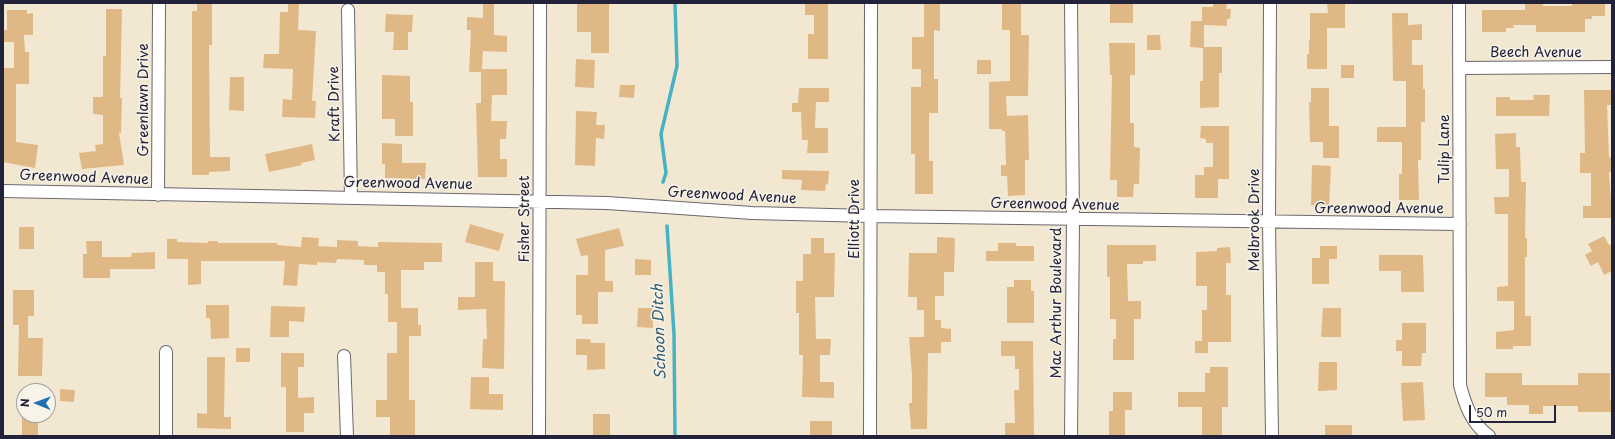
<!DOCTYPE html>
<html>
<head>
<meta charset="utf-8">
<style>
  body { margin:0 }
  #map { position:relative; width:1615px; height:439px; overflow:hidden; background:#f2e8d1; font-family:"Playpen Sans",sans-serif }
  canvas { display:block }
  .frame { position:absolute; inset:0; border:4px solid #22223b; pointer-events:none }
  .north { position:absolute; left:16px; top:383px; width:40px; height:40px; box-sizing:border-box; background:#f7f3e8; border:1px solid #a29fa3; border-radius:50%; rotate:271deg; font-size:11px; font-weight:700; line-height:16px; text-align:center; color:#22223b }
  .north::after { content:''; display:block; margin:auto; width:14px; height:18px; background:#1f6fb2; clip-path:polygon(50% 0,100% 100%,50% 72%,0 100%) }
  .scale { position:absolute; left:1469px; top:405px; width:87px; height:18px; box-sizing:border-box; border:2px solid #22223b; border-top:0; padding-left:5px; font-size:12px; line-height:14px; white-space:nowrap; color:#22223b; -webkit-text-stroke:3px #f7f3e8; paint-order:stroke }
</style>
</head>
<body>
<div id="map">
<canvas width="1615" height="439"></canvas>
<div class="frame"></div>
<div class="north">N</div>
<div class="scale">50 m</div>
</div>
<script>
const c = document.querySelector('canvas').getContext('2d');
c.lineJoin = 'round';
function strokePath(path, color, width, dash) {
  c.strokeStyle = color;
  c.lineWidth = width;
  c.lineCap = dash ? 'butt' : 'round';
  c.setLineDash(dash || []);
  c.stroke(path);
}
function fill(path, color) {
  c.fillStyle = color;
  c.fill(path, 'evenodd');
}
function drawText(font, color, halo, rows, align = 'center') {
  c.font = font + ' "Playpen Sans",sans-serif';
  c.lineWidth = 3;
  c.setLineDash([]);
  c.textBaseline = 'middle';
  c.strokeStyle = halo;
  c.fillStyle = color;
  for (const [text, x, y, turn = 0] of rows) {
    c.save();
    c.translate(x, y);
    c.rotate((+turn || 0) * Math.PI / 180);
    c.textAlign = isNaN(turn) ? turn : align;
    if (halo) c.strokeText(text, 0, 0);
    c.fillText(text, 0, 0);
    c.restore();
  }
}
strokePath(new Path2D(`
  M663 182 666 173 661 134 677 66 675 3
  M667 226 674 334 675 436`), '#46b2c3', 3.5);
fill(new Path2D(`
  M197 3H212V45H209L210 157H230V171L209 172V175H192V11H197Z
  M288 3H299L298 30 316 31 312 101H316L315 118 282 117 283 99 292 100 293 69 263 68 264 54H279L280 12H288Z
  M483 3H494V35L507 36V52L483 51 482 69H507V95H492L491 121H507L506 139H500V159H507V177H478L476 103H481V72H469L471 30H467V17L483 18Z
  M577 3H609V53H591V32H577Z
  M805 3H828V59H808V34H814V15H805Z
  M924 3H940V31L934 30V79H938V113H929V161H933V194H915V154H911V87H921V69H912V37H924Z
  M1002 3H1021V35H1029L1028 96H1006L1007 116 1028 115 1029 160H1025V195L1008 196 1007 176H1001V165H1006L1005 131H1002V129H989V82L1010 81V30H1002Z
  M1110 3H1133V23H1110Z
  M1213 3H1227L1226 9H1231L1230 19H1227V26L1204 25V47H1222V73H1219V107L1200 108V81H1203V48L1190 47 1191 21H1202V7H1213Z
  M1327 3H1345V28H1327V69H1307V54H1309V40H1310V13H1328Z
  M1525 3H1543V6H1572V3H1605V16H1592V19H1585V32H1536V25H1513L1514 28H1506V32H1482V10H1525Z
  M106 9H122L120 98H122L121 133H119L124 165 82 169 79 153 96 151 95 145 103 144V115L93 114V97H103V56H106Z
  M7 10H27V14L33 13V35H24L25 52H29V84H16V142L38 145 35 168 3 162V68H14V42H3V30H7Z
  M1392 13H1408V25L1422 24V40H1412V65H1423V89H1425V122H1421V160H1418L1419 200H1399V174H1402V142H1377V127H1406V81H1393Z
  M386 14 413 15 412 32H408V50H393L394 32H385Z
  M1147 35H1160L1161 50H1147Z
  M1109 43H1135V75H1130V123H1134V147L1140 148 1139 184H1134L1133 197H1117V180H1110L1112 75H1110Z
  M576 59 595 60 594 88 575 87Z
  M977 60H991V74H977Z
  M1341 65H1354V78H1341Z
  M382 75 410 76V102H413V136H395V119H382Z
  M230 77H244V111L229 110Z
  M620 85H635L634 98 619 97Z
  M799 88H829V102H816L815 128H828V153H807L808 140H802L801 112H792V103H798Z
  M1311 88H1329V126H1339V158H1323V142H1310L1309 102H1311Z
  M1584 90H1612V105H1607L1609 158 1612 157V172H1609L1612 218H1583V206H1591V173H1580V153H1585Z
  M1533 95H1550L1549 116H1496V97H1510V100H1534Z
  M576 111 597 112 596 125H605L604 139 596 138 595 166 575 165Z
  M1201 126H1229V179H1218V198H1195V175H1204V167H1213V143H1206V139L1200 138Z
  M1516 133V147H1520L1521 182H1526L1525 238H1527V257H1525V316H1531V346H1513V349H1496V332L1514 330V301H1497V287L1508 286V214H1495L1494 197H1509V169H1496L1495 134Z
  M382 143 402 144V163H426L425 179 385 178V164H382Z
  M312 144 315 160 301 163 302 165 269 172 265 154Z
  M1312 165 1331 166 1329 206 1311 205Z
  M782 170 829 171 828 184H826L825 191 801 190 802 180 782 179Z
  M470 224 504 234 499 251 465 242Z
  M19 227H34V249H19Z
  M619 228 624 246 605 250V281H613V292H598V324H582V315H576V275H588V255L581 256 576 239Z
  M1604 236 1609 245 1612 244V271L1604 275 1598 262 1591 266 1585 255 1592 251 1588 244Z
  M302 237 319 238 318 246 337 247V240L358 241V246L378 247V242L442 243V262H424V270H401V308H418V325H421V336H409V400H415V435H390V417H376V400H387V353H397V322H388V294H385V272H377V265H364V260L337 259 336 263 317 262V265L299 264 297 286 283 285 285 261H201V284L188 285V259H167V239H177V242L208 243V241H218V243H277V245L301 247Z
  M937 237 955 238 954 272H944V296H935V320H941V328L951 329V342H941V353H928L927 429H911L909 403H912V375L909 337H924V310H917V297H908L909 253H937Z
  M811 238H824V253H835L834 297H815L816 339H831L830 355H820V382H834V398L802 397 803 355H799V313H796V281H803V254H811Z
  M86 241H102V257H131L132 253 155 252V269H110V278H83V254H87Z
  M998 243H1016V246H1034V261H986V251H998Z
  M1107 245H1156V261H1143V264H1127L1128 301H1141V319H1134V360H1113V339H1116V319H1110V277H1107Z
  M1320 246H1337V259H1329V284H1312V258H1320Z
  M1230 247 1231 263H1226V295H1231V342H1208V353H1195V341H1202V310H1207V286H1196V252L1217 251V248Z
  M1379 255H1423L1424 292H1401V271H1379Z
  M635 259 651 260V275H635Z
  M475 262H493V281H505L504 369 482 368 483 339H487L486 309 458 310V297H475Z
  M1014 280H1031V291H1034V323H1007V287H1014Z
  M13 290H34V316H28V338H43L42 376H18L19 325H13Z
  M206 305H229V338L211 339 210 318H206Z
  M271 306 305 307 304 322 289 321V337H270Z
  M638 308H653V328L637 327Z
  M1323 308H1341V337H1321Z
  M1402 323H1426V353H1422L1421 366H1402V351H1396V340H1402Z
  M576 339H590L591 343H605V369L587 370V355H576Z
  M1001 341H1033L1034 436H1005V423H1015L1014 390H1019V369H1015V356H1001Z
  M236 348H250V362H236Z
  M281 353H304V367H298V398L314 397V413H304V432H286V387H281Z
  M207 357H225L224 417H231V429L197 428V413L207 414Z
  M1319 362H1337V390L1318 391Z
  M1210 367H1228V407H1222V436H1202V407H1178V392H1205V373H1210Z
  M1485 373H1522V385H1578V373H1610V400H1612V412H1578V406H1543V414H1529V405H1507V397H1485Z
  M471 377H489V394H503V410L470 409Z
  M1423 382 1425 420 1403 421 1401 383Z
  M60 389 75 390 74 402 60 401Z
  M1113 392H1132V410H1125V436H1109V411H1113Z
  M593 414H610V436H593Z
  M22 415H38V436H22Z
  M810 421H832V436H810Z
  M1325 425H1352V436H1325Z`), '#e0b885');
const minor = new Path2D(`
  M1270 3 1269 223 1272 436
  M1459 3 1460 385C1465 405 1472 424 1489 436
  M348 10 351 198
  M1459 68 1612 67
  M3 191 607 203 752 213 870 216 1460 224
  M158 195 159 5
  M344 356 347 436
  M166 436V352
  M539 436 540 3
  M870 436 871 3
  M1071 436 1073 220 1071 3`);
strokePath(minor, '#6b6770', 14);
strokePath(minor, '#fff', 12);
drawText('14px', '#22223b', '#f7f3e8', [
  ["Beech Avenue",1536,53],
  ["Greenlawn Drive",144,100,-90],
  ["Kraft Drive",335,104,-91],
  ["Tulip Lane",1445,149,-90],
  ["Greenwood Avenue",84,178,2],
  ["Greenwood Avenue",408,184,1],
  ["Greenwood Avenue",732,196,3],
  ["Greenwood Avenue",1055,205,1],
  ["Greenwood Avenue",1379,209],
  ["Fisher Street",525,219,-90],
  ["Elliott Drive",855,219,-90],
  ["Melbrook Drive",1255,220,-90],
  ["Mac Arthur Boulevard",1057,303,-90]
]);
drawText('italic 15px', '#305c71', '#f7f3e8', [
  ["Schoon Ditch",660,332,-92]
]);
</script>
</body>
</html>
